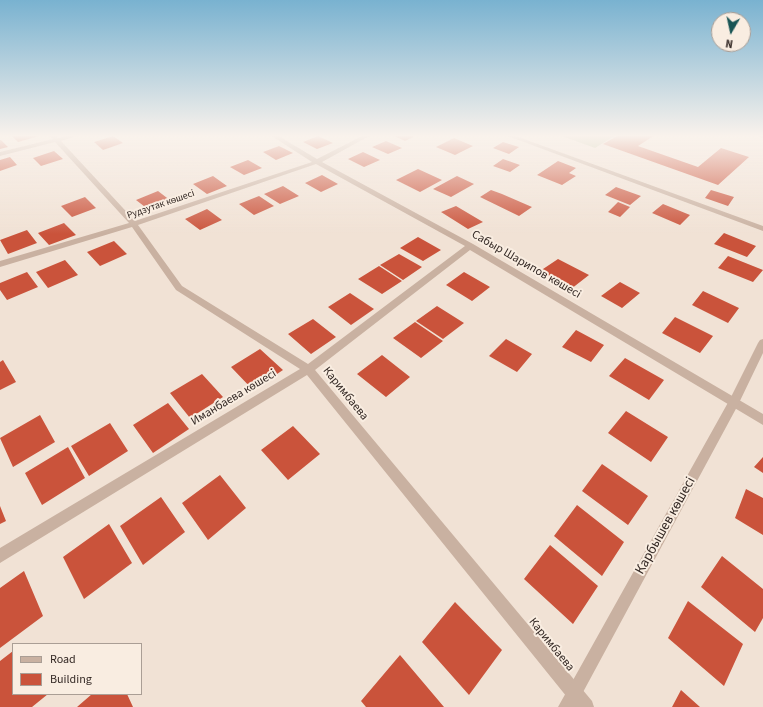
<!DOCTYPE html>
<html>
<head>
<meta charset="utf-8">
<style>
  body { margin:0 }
  #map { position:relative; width:763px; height:707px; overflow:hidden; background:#f1e2d5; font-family:"Source Sans 3",sans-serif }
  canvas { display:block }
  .legend { position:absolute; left:12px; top:643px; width:130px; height:52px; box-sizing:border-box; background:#f9ede1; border:1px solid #aa9e95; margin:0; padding:5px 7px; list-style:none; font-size:12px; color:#332824 }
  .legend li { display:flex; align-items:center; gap:8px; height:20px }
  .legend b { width:20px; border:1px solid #aa9e95 }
  .north { position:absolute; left:711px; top:12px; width:40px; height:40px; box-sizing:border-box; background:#f9ede1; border:1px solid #aa9e95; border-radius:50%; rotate:189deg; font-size:11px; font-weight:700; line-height:16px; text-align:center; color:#332824 }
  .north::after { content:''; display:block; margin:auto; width:14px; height:18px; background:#195555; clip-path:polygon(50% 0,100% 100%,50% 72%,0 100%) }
</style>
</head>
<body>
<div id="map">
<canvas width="763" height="707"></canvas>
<ul class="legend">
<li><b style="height:5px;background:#c9b1a1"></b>Road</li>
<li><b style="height:11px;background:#ca533b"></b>Building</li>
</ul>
<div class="north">N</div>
</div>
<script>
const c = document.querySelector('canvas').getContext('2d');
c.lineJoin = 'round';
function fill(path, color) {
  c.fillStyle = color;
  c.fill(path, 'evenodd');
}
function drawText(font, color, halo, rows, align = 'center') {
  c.font = font + ' "Source Sans 3",sans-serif';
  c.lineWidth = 4;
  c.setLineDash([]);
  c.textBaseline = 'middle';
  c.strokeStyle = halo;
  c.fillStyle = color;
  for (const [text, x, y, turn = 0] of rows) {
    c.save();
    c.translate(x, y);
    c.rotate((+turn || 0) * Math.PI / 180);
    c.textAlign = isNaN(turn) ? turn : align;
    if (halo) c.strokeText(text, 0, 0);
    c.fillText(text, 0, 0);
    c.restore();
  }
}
fill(new Path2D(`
  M559 135H616L595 148Z`), '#b5c095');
fill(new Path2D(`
  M11 135H38L39 136 18 142Z
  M392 135H417L405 141Z
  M619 135H655L638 146 698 167 721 148 749 157 718 185 603 144Z
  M113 136 123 143 103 150 94 142Z
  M318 136 333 143 317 149 303 142Z
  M454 138 473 146 455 155 436 147Z
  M0 140H1L8 147 0 149Z
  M386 141 402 148 388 154 372 147Z
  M503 142 519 147 509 154 493 148Z
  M279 146 293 153 276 160 263 152Z
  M54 151 63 159 41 166 33 158Z
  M363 152 380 160 364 167 348 159Z
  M10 157 17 165 0 171V160Z
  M503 159 520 165 510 172 493 166Z
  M248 160 262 168 244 175 230 167Z
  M558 161 576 168 569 173 576 176 562 185 537 175Z
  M418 169 442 180 420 192 396 180Z
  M322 175 338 184 321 192 305 183Z
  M213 176 227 186 207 194 193 184Z
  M457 176 474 184 451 197 433 189Z
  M283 186 299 196 280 204 264 194Z
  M616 187 641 196 630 205 605 195Z
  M491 190 502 194 532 207 519 216 480 197Z
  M711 190 734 197 728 206 705 198Z
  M158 191 171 201 149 210 136 200Z
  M259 196 274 206 254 215 239 204Z
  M85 197 96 208 72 217 61 206Z
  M618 202 630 207 620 217 608 212Z
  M663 204 690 215 680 225 652 213Z
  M456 206 483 222 468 229 441 212Z
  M207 209 222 220 200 230 185 219Z
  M64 223 76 235 49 245 38 233Z
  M27 230 37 243 8 254 0 240Z
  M724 233 756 246 747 257 714 244Z
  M418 237 441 250 423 261 400 248Z
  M114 241 127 254 100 266 87 252Z
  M399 254 422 267 403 280 380 265Z
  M728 256 763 270 753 282 718 268Z
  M558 259 589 275 571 289 540 271Z
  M65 260 78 275 48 288 36 272Z
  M379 266 402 281 382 294 358 279Z
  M27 272 38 287 7 300 0 290V283Z
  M464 272 490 287 472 301 446 285Z
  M620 282 640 293 622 308 601 296Z
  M703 291 739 308 728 323 692 305Z
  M350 293 374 309 351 325 328 307Z
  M437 306 464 323 443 339 416 321Z
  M675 317 713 336 700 353 662 333Z
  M313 319 336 337 311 354 288 334Z
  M415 322 443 341 421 358 393 338Z
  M576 330 604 345 591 362 562 347Z
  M506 339 532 354 517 372 489 356Z
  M260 349 283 370 253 390 231 367Z
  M382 355 410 377 386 397 357 374Z
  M625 358 664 380 649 400 609 376Z
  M3 360 16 382 0 390V362Z
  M202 374 223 397 190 418 170 393Z
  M168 403 189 429 153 453 133 425Z
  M626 411 668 437 651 462 608 433Z
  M40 415 55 442 13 467 0 438Z
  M110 423 128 451 89 476 71 446Z
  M293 426 320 454 288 480 261 450Z
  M68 447 85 478 42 505 25 473Z
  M763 457V473L754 467Z
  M602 464 648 496 628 525 582 491Z
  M220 475 246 508 208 540 182 503Z
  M746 489 763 498V535L735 518Z
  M161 497 185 532 143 565 120 526Z
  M577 505 624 542 602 576 554 536Z
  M0 506 6 521 0 524Z
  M109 524 132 563 84 599 63 557Z
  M550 545 598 586 573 624 524 579Z
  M722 556 763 589V618L755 632 701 587Z
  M24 571 43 616 0 648V588Z
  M688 601 743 644 724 686 668 638Z
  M455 602 502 650 469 695 422 642Z
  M13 651V694H48L32 707H0V661Z
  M400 655 444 707H366L361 701Z
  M681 690 700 707H672Z
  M92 694H127L133 707H77Z`), '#ca533b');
fill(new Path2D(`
  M49 135H55L58 138 70 135H80L61 141 135 221 312 162 270 135H277L317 159 364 135H371L322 162 473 244 763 414V425L470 250 315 370 592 701 594 707H575L307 375 0 563V548L300 369 176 290 132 227 0 267V261L129 223 55 142 0 156V152L53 139ZM316 164 465 246 308 364 182 286 138 225Z
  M756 135H763V138L757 136Z`), '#c9b1a1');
fill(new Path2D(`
  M505 135H513L763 226V231Z
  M763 339V353L738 405 575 707H558L730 399 758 343 760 340Z`), '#c9b1a1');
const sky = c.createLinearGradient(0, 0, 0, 234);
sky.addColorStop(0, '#79b2d0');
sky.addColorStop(0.58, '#f9f2ec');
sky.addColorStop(1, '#f9f2ec00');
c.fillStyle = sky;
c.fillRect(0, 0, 763, 234);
drawText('10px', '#332824', '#f9ede1', [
  ["Рудзутак көшесі",161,205,-19]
]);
drawText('12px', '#332824', '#f9ede1', [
  ["Сабыр Шарипов көшесі",526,265,30],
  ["Каримбаева",345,394,51],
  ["Иманбаева көшесі",234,398,-31],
  ["Каримбаева",551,645,51]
]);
drawText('14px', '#332824', '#f9ede1', [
  ["Карбышев көшесі",666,526,-61]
]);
</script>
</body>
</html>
